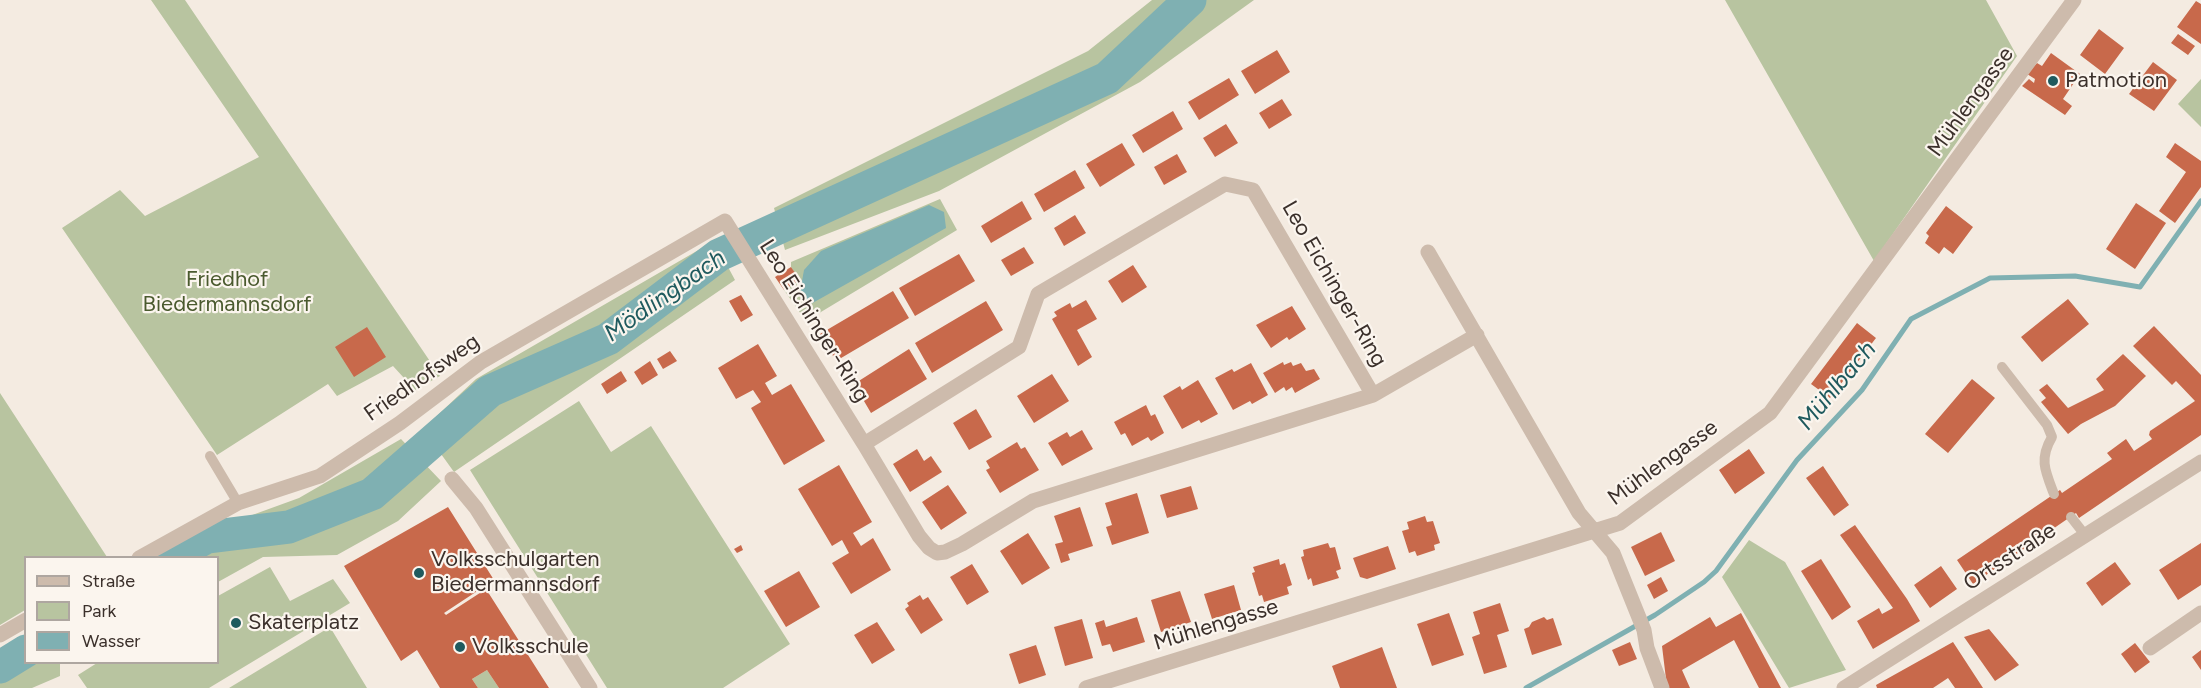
<!DOCTYPE html>
<html>
<head>
<meta charset="utf-8">
<style>
  body { margin:0 }
  #map { position:relative; width:2201px; height:688px; overflow:hidden; background:#f4ebe1; font-family:Figtree,sans-serif }
  canvas { display:block }
  .legend { position:absolute; left:24px; top:556px; width:195px; height:108px; box-sizing:border-box; background:#fbf5ee; border:2px solid #aea6a0; margin:0; padding:8px 10px; list-style:none; font-size:18px; color:#3b302b }
  .legend li { display:flex; align-items:center; gap:12px; height:30px }
  .legend b { width:30px; border:2px solid #aea6a0 }
</style>
</head>
<body>
<div id="map">
<canvas width="2201" height="688"></canvas>
<ul class="legend">
<li><b style="height:8px;background:#cdbbac"></b>Straße</li>
<li><b style="height:16px;background:#b8c4a0"></b>Park</li>
<li><b style="height:16px;background:#7fb0b2"></b>Wasser</li>
</ul>
</div>
<script>
const c = document.querySelector('canvas').getContext('2d');
c.lineJoin = 'round';
function fill(path, color) {
  c.fillStyle = color;
  c.fill(path, 'evenodd');
}
function strokePath(path, color, width, dash) {
  c.strokeStyle = color;
  c.lineWidth = width;
  c.lineCap = dash ? 'butt' : 'round';
  c.setLineDash(dash || []);
  c.stroke(path);
}
function drawText(font, color, halo, rows, align = 'center') {
  c.font = font + ' Figtree,sans-serif';
  c.lineWidth = 4.5;
  c.setLineDash([]);
  c.textBaseline = 'middle';
  c.strokeStyle = halo;
  c.fillStyle = color;
  for (const [text, x, y, turn = 0] of rows) {
    c.save();
    c.translate(x, y);
    c.rotate((+turn || 0) * Math.PI / 180);
    c.textAlign = isNaN(turn) ? turn : align;
    if (halo) c.strokeText(text, 0, 0);
    c.fillText(text, 0, 0);
    c.restore();
  }
}
fill(new Path2D(`
  M151 0H185L440 376 415 390 393 366 337 396 328 384 217 455 62 228 120 190 145 216 259 157Z
  M1152 0H1254L1140 82 939 191 785 250 774 208 1088 51Z
  M1725 0H1986L2017 56 1874 261Z
  M2201 79V127L2178 104Z
  M940 199 957 230 806 321 784 290 799 280 791 267V262Z
  M714 241 735 280 454 472 423 429 476 379Z
  M0 393 107 557 26 558 25 610 0 625Z
  M579 401 611 452 651 426 790 644 723 688H607L470 470Z
  M401 439 441 481 398 521 337 555 263 557 218 582V558L160 557 200 534 299 498Z
  M1749 540 1785 562 1846 670 1789 688 1722 577Z
  M270 567 290 601 333 579 350 603 209 688H87L78 675 97 663 218 662V596Z
  M330 627 367 688H229Z
  M25 637 26 662 60 663V676L32 688H0V651Z
  M487 670 499 688H478L472 679Z`), '#b8c4a0');
fill(new Path2D(`
  M929 205 944 212 946 228 809 305 800 292 804 270 821 251Z`), '#7fb0b2');
strokePath(new Path2D(`
  M1526 688 1655 615 1704 582 1716 571 1797 460 1862 390 1911 319 1990 278 2075 276 2140 287 2201 201`), '#7fb0b2', 5);
strokePath(new Path2D(`
  M170 558 207 537 289 527 372 494 490 391 608 339 719 255 1107 78 1190 0
  M0 667 26 651`), '#7fb0b2', 33);
fill(new Path2D(`
  M2196 1 2201 4V44L2177 27Z
  M2099 29 2124 48 2105 74 2080 55Z
  M2178 34 2195 46 2188 55 2171 43Z
  M1277 50 1290 72 1255 94 1241 71Z
  M2051 53 2080 74 2063 99 2072 106 2065 115 2022 86 2029 79 2034 83 2035 79 2027 74 2037 63 2042 66Z
  M2153 62 2177 80 2154 111 2129 94Z
  M1229 78 1239 95 1199 120 1188 102Z
  M1282 99 1292 115 1269 129 1259 113Z
  M1173 111 1183 129 1143 153 1132 135Z
  M1226 124 1238 143 1215 157 1203 138Z
  M1122 143 1135 165 1100 187 1086 164Z
  M2175 143 2201 161V187L2175 223 2159 211 2186 172 2166 157Z
  M1177 154 1187 172 1164 185 1154 167Z
  M1075 170 1085 188 1044 212 1034 194Z
  M1022 201 1032 219 991 243 981 226Z
  M2136 203 2166 223 2135 269 2106 249Z
  M1946 206 1973 227 1953 254 1944 247 1939 254 1925 243 1929 236 1926 233Z
  M1075 215 1086 233 1064 246 1054 228Z
  M1024 247 1034 263 1011 276 1001 260Z
  M959 254 975 281 915 316 899 288Z
  M1133 265 1147 287 1122 303 1108 281Z
  M791 267 800 280 784 290 775 277Z
  M893 291 909 318 836 361 820 334Z
  M741 295 753 315 741 322 729 301Z
  M2068 299 2089 324 2042 362 2021 337Z
  M1086 300 1097 319 1077 330 1092 357 1078 366 1052 319 1057 316 1054 312 1070 303 1072 308Z
  M986 301 1003 330 932 373 915 343Z
  M1292 306 1306 329 1289 340 1287 337 1271 348 1256 325Z
  M1857 323 1876 338 1830 398 1811 384Z
  M2154 326 2201 375V435L2079 518 2076 513 1973 584 1957 560 2060 490 2062 493 2112 459 2107 453 2126 439 2134 451 2152 439 2149 435 2150 431 2195 401 2176 381 2172 385 2133 346Z
  M367 327 386 357 354 377 335 347Z
  M758 344 777 376 765 383 772 395 791 384 825 441 784 465 751 408 761 402 753 390 736 399 718 368Z
  M909 349 927 379 871 413 854 384Z
  M670 351 677 361 663 369 657 359Z
  M2123 354 2146 376 2115 406 2081 424 2068 434 2041 402 2046 398 2039 390 2047 384 2068 408 2104 390 2096 379Z
  M650 361 658 375 642 385 634 372Z
  M1283 362 1284 365 1291 362 1293 366 1301 363 1306 371 1314 369 1320 379 1295 393 1292 387 1286 391 1284 387 1275 393 1263 373Z
  M1251 363 1268 395 1252 404 1250 401 1233 410 1215 378 1232 369 1234 372Z
  M621 371 627 381 607 394 601 384Z
  M1052 374 1069 401 1034 423 1017 396Z
  M1972 379 1995 398 1948 453 1925 434Z
  M1198 380 1218 414 1201 423 1199 420 1182 429 1163 396 1180 386 1182 390Z
  M1146 405 1151 416 1155 414 1164 433 1151 441 1148 437 1132 446 1125 433 1121 435 1114 422Z
  M976 409 992 437 969 450 953 423Z
  M1082 430 1093 449 1062 466 1048 443 1067 432 1070 437Z
  M1017 442 1021 449 1025 447 1039 470 1000 493 986 470 990 468 986 461Z
  M917 449 924 461 931 456 942 472 910 492 893 464Z
  M1749 449 1765 473 1735 494 1719 470Z
  M839 465 872 522 853 533 861 546 873 538 891 570 851 594 832 563 849 553 842 540 832 546 798 489Z
  M1823 466 1849 505 1834 516 1806 478Z
  M948 485 967 513 941 530 922 502Z
  M1191 486 1198 509 1167 518 1160 495Z
  M1137 493 1149 533 1112 545 1106 527 1112 525 1105 503Z
  M448 507 494 580 444 613 446 615 486 589 549 688H499L487 670 472 679 478 688H440L417 650 401 661 344 566Z
  M1080 507 1093 546 1068 554 1070 560 1061 563 1055 544 1063 542 1054 516Z
  M1425 516 1427 522 1433 521 1440 543 1434 545 1435 550 1417 556 1415 551 1409 553 1402 531 1409 529 1407 522Z
  M1855 525 1907 599 1920 621 1873 649 1857 621 1879 608 1882 614 1893 608 1840 535Z
  M1661 532 1675 561 1645 576 1631 547Z
  M1028 533 1050 568 1022 585 1000 551Z
  M1328 543 1330 548 1335 547 1341 569 1336 571 1339 578 1313 586 1311 578 1308 580 1301 557 1304 556 1303 550Z
  M2201 543V585L2178 600 2159 570Z
  M741 545 743 550 737 553 734 549Z
  M1388 546 1396 569 1367 579 1360 577 1353 558Z
  M1279 559 1280 565 1285 563 1292 585 1287 587 1289 594 1264 602 1262 595 1259 596 1252 573 1255 572 1253 567Z
  M1821 559 1851 607 1832 620 1801 571Z
  M2115 562 2131 584 2102 606 2086 583Z
  M972 564 989 592 967 605 950 577Z
  M1941 566 1957 589 1930 608 1914 585Z
  M799 571 820 607 786 627 764 591Z
  M1661 577 1668 591 1654 599 1647 585Z
  M1234 585 1241 610 1212 619 1204 594Z
  M1180 591 1191 622 1161 632 1151 600Z
  M920 595 923 600 928 597 943 620 921 634 905 609 909 606 907 603Z
  M1500 603 1509 631 1497 635 1507 667 1484 674 1472 637 1480 634 1473 612Z
  M1449 613 1464 655 1432 666 1417 624Z
  M1741 613 1781 688H1759L1734 640 1682 670 1690 688H1669L1666 679 1662 646 1710 617 1716 627Z
  M1137 617 1145 642 1113 652 1110 644 1102 646 1095 623 1104 620 1106 627Z
  M1544 617 1547 620 1553 618 1562 645 1532 655 1524 629 1529 627 1532 622Z
  M1082 619 1093 658 1065 666 1054 627Z
  M877 622 895 650 872 664 854 635Z
  M1989 629 2019 665 1995 681 1964 637Z
  M1630 642 1637 659 1619 666 1612 650Z
  M1953 642 1983 688H1955L1948 678 1933 688H1877L1876 685Z
  M2135 643 2150 662 2135 673 2121 654Z
  M1036 645 1046 675 1019 684 1009 654Z
  M1382 647 1397 688H1340L1332 666Z
  M2201 650V670L2192 657Z`), '#c8694b');
strokePath(new Path2D(`
  M2002 367 2047 425 2052 437C2039 459 2045 471 2054 494
  M210 456 238 503
  M2071 517 2085 535`), '#cdbbac', 10);
strokePath(new Path2D(`
  M1428 252 1579 513 1613 553 1644 630 1647 648 1662 688
  M1373 395 1253 190 1225 184 1038 294 1019 347 864 444 919 536 929 548 937 553 945 552 962 544 1033 501 1373 395 1477 335
  M452 479 476 508 590 688
  M139 558 238 503 320 476 400 423 481 362 725 221 864 444
  M0 635 26 620
  M2150 648 2201 613
  M1086 688 1620 523 1770 413 2074 0`), '#cdbbac', 15);
strokePath(new Path2D(`
  M1844 688 2201 462`), '#cdbbac', 15);
for (const [x, y, r, color] of [
  [2053,81,6,"#1f5a5e"],
  [419,573,6,"#1f5a5e"],
  [236,623,6,"#1f5a5e"],
  [460,647,6,"#1f5a5e"]
]) {
  const dot = new Path2D();
  dot.arc(x, y, r, 0, 2 * Math.PI);
  c.fillStyle = color;
  c.fill(dot);
  strokePath(dot, '#fbf5ee', 2);
}
drawText('22px', '#3b302b', '#fbf5ee', [
  ["Patmotion",2065,81],
  ["Volksschulgarten",431,560],
  ["Biedermannsdorf",431,585],
  ["Skaterplatz",248,623],
  ["Volksschule",472,647]
], 'left');
drawText('22px', '#3b302b', '#fbf5ee', [
  ["Mühlengasse",1971,102,-54],
  ["Leo Eichinger-Ring",1334,284,60],
  ["Leo Eichinger-Ring",814,321,58],
  ["Friedhofsweg",422,378,-35],
  ["Mühlengasse",1663,463,-36],
  ["Ortsstraße",2010,557,-33],
  ["Mühlengasse",1216,625,-17]
]);
drawText('22px', '#4a5a2e', '#fbf5ee', [
  ["Friedhof",227,280],
  ["Biedermannsdorf",227,305]
]);
drawText('italic 24px', '#1f5a5e', '#fbf5ee', [
  ["Mödlingbach",665,296,-35],
  ["Mühlbach",1837,386,-50]
]);
</script>
</body>
</html>
